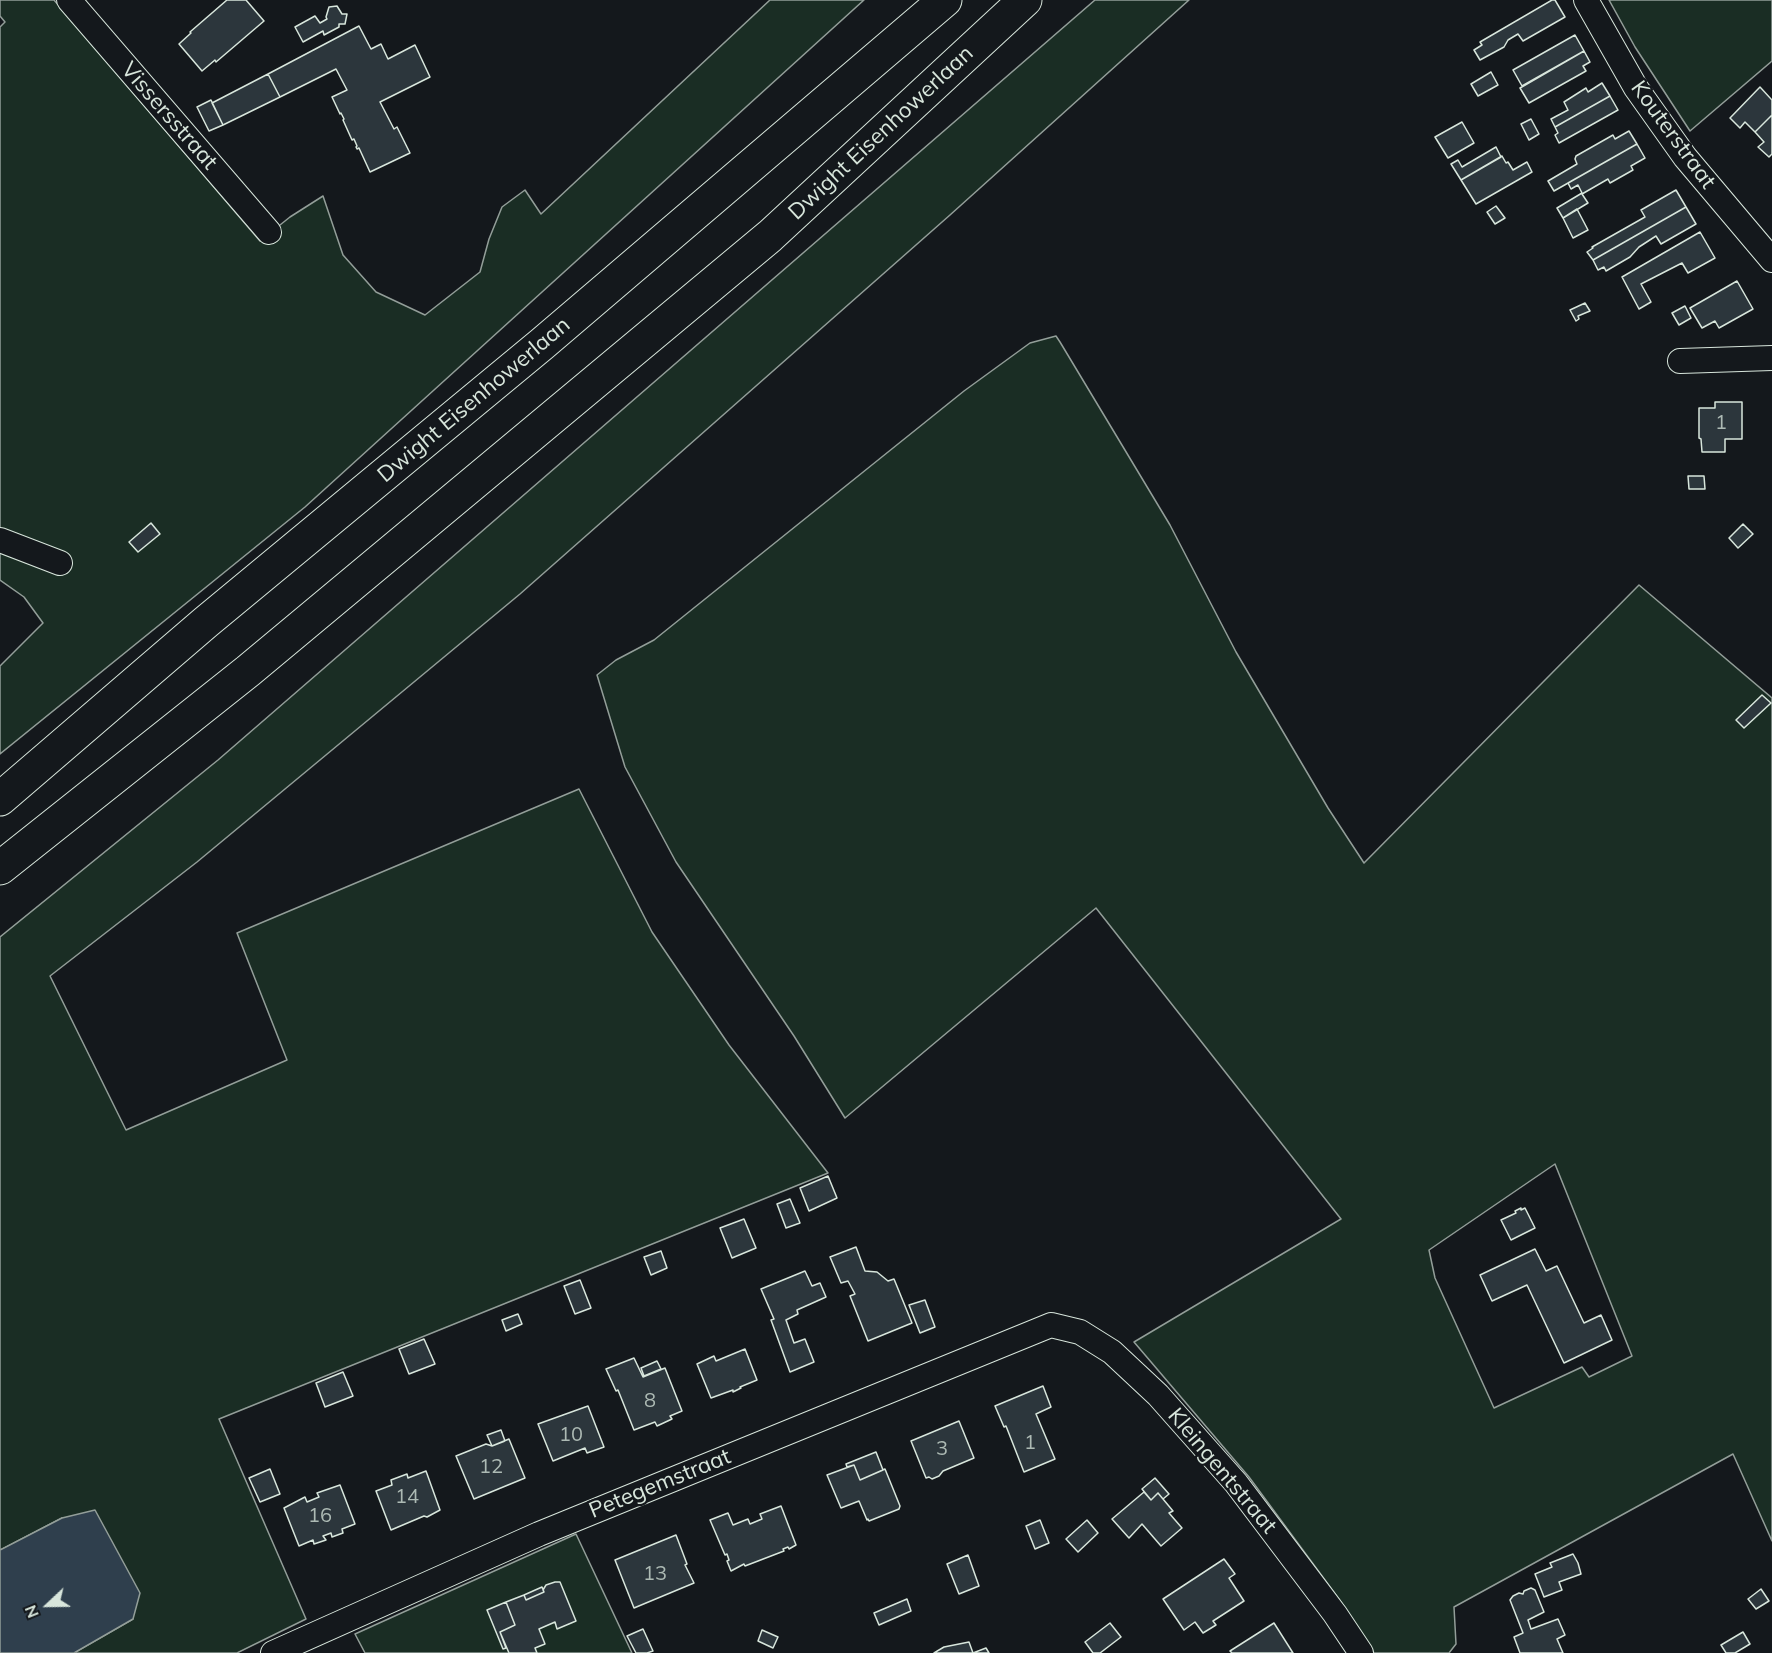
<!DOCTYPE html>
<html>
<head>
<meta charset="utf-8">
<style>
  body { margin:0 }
  #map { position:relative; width:1772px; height:1653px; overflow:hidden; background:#14181c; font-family:Mulish,sans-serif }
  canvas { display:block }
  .north { position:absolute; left:18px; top:1575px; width:60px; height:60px; -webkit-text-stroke:4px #14181c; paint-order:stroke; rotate:248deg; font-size:16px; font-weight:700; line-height:24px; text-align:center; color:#d8e6dc }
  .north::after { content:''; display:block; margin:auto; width:21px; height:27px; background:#d8e6dc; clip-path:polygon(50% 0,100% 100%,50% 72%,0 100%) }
</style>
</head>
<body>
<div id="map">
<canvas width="1772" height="1653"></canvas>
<div class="north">N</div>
</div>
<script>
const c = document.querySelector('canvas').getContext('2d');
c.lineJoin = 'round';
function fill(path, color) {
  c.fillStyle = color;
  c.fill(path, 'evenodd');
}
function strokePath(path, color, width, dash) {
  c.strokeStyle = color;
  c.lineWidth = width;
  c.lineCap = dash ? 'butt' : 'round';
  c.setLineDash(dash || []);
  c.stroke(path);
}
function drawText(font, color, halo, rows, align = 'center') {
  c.font = font + ' Mulish,sans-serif';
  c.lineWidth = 4.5;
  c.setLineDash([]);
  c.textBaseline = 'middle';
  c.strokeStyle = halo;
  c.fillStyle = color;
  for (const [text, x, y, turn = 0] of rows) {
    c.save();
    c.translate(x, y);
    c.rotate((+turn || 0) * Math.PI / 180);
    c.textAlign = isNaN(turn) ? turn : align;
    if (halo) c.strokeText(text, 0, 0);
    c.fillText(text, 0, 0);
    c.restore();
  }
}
const green = new Path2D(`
  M0 0H54L260 241 290 217 323 196 343 255 376 292 425 315 480 272 489 239 502 207 525 190 541 214 770 0H864L305 507 0 754V666L43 623 24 597 0 580V27L5 22 0 16Z
  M1095 0H1189L950 215 520 594 197 862 50 976 126 1130 287 1060 237 933 579 789 652 932 729 1045 828 1173 219 1419 306 1619 237 1653H74L133 1619 62 1518 0 1550V937L218 760Z
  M1609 0H1772V61L1690 131 1635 47Z
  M1056 336 1060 342 1170 525 1236 652 1328 808 1364 863 1639 585 1772 698V1541L1733 1454 1454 1607 1456 1644 1449 1653H1374L1339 1599 1249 1477 1134 1342 1341 1219 1096 908 845 1118 794 1036 676 862 625 767 597 675 616 660 654 640 964 391 1030 343ZM1555 1164 1632 1356 1589 1377 1582 1367 1494 1408 1435 1278 1429 1250Z
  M576 1534 632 1653H365L355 1634Z`);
fill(green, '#1a2d24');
strokePath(green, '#939e99', 1.5);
const water = new Path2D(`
  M95 1510 140 1593 133 1619 74 1653H0V1550L62 1518Z`);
fill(water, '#2f3f4d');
strokePath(water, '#939e99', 1.5);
const building = new Path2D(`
  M227 0H246L264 21 216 62 215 60 202 71 179 44 191 33 190 32Z
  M1552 0H1555L1565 17 1523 41 1518 34 1508 40 1504 47 1480 60 1474 50 1482 45 1480 42Z
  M337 6 342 14H347L345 24H339V27L324 35 323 31 303 42 295 27 315 16 320 23 327 19 326 17 329 7Z
  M359 26 371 49 381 44 388 59 415 45 430 77 380 102 394 129 397 127 410 153 370 172 359 148 357 149 356 147 357 146 354 139 352 140 343 120 344 119 341 113 340 114 332 97 347 90 336 69 280 97 268 74Z
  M1575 35 1584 51 1522 86 1513 70Z
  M1584 51 1590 62 1583 66 1586 71 1529 103 1520 88Z
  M1491 72 1498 85 1478 96 1471 84Z
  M268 74 280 97 223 125 212 103Z
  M1602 83 1610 96 1555 127 1551 119 1568 110 1564 102 1586 88 1588 92Z
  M1760 87 1772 100V115L1755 132 1745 122 1740 128 1730 118Z
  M1610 96 1618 110 1559 143 1555 135 1558 133 1555 127Z
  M211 100 223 125 209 131 197 107Z
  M1772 115V154L1769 157 1758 147 1764 142 1755 132Z
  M1531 119 1539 134 1529 140 1521 124Z
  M1462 122 1474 143 1448 158 1435 137Z
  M1629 131 1637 144 1554 191 1548 181 1577 164 1575 159 1576 156 1613 135 1615 139Z
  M1637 144 1645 158 1631 166 1633 170 1610 183 1608 179 1582 194 1588 203 1563 218 1557 208 1582 193 1578 185 1571 189 1568 183Z
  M1496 147 1501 157 1461 180 1451 164 1458 160 1462 167Z
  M1502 156 1506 163 1508 162 1513 170 1527 162 1532 172 1476 204 1461 180Z
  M1676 190 1686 207 1593 260 1587 252 1593 248 1592 247 1645 217 1641 210Z
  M1496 206 1505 218 1495 224 1487 212Z
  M1686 207 1696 224 1661 244 1656 236 1639 247 1630 257 1606 271 1604 267 1598 270 1593 260Z
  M1577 209 1588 230 1573 238 1563 218Z
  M1700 232 1715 258 1688 273 1682 263 1641 284 1651 302 1639 309 1622 277Z
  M1737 281 1753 309 1719 328 1715 321 1702 328 1690 308Z
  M1585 303 1590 311 1578 316 1579 319 1576 321 1570 310Z
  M1685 306 1691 318 1679 325 1672 313Z
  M1715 402H1742V439H1725V452H1702L1701 439 1699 438V408H1715Z
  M1688 476H1704L1705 489H1689Z
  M151 523 160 534 138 552 129 542Z
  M1743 524 1753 534 1738 548 1729 538Z
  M1762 695 1771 703 1744 728 1736 720Z
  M828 1176 837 1198 809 1211 800 1188Z
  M790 1199 800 1223 786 1228 777 1204Z
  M1521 1208V1210L1525 1208 1535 1228 1511 1240 1501 1220 1516 1213 1515 1211Z
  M744 1219 756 1248 732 1258 720 1228Z
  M856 1247 865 1271 877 1272 888 1281 894 1279 912 1323 868 1341 850 1296 855 1294 848 1281 841 1283 830 1257Z
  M1535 1249 1546 1271 1557 1266 1584 1323 1601 1315 1612 1340 1564 1363 1527 1285 1492 1301 1480 1275Z
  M661 1251 667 1268 651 1275 644 1257Z
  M805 1271 812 1286 820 1283 826 1297 797 1310 798 1314 786 1320 794 1343 805 1339 814 1362 790 1372 771 1320 774 1319 761 1289Z
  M580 1280 591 1308 575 1314 564 1286Z
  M925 1300 935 1327 920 1333 909 1305Z
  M518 1314 522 1324 506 1331 502 1320Z
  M424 1339 435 1364 409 1374 399 1349Z
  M745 1349 757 1380 740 1387 741 1388 733 1392V1390L711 1398 697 1364 714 1356 716 1361Z
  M634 1358 643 1377 665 1368 682 1411 670 1416 672 1419 657 1426 655 1422 634 1430 618 1390 616 1391 606 1369Z
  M657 1361 661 1369 644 1376 641 1368Z
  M343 1372 353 1396 325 1407 316 1383Z
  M1043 1386 1051 1407 1036 1414 1055 1459 1024 1472 1006 1426 1004 1427 995 1406Z
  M588 1406 604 1447 587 1453 585 1448 553 1461 538 1424Z
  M959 1421 974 1458 943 1471 939 1476 932 1479 929 1477 926 1478 911 1441Z
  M501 1430 505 1441 492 1446 487 1435Z
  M509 1439 525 1478 474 1499 456 1456 486 1444 492 1446Z
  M876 1452 883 1470 860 1480 854 1465 847 1467 846 1464Z
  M854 1465 860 1480 885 1469 900 1506 899 1509 869 1521 868 1519 867 1520 859 1501 841 1508 827 1475Z
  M270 1469 280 1494 260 1502 249 1478Z
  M426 1471 440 1510 427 1517 424 1516 391 1530 376 1491 392 1485 391 1480 407 1474 408 1478Z
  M1155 1478 1169 1494 1163 1499 1158 1493 1151 1500 1142 1489Z
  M340 1485 355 1524 342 1529 343 1533 332 1537 331 1533 323 1536 326 1540 314 1544 313 1540 299 1546 284 1508 305 1497 307 1502 319 1497 317 1493Z
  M1144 1492 1151 1500 1158 1493 1173 1511 1169 1513 1182 1528 1161 1546 1142 1524 1129 1538 1112 1519Z
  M781 1506 796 1545 789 1549 788 1547 783 1549 784 1551 745 1566 744 1564 731 1571 727 1561 729 1560 727 1554 725 1555 710 1520 728 1513 733 1525 748 1519 750 1524 762 1519 760 1514Z
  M1040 1520 1049 1543 1035 1549 1026 1526Z
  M1087 1520 1098 1533 1078 1552 1066 1539Z
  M676 1535 687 1564 685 1565 694 1583 634 1608 615 1560Z
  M1573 1554 1578 1563 1581 1574 1559 1582 1562 1590 1544 1597 1535 1574 1552 1567 1550 1563Z
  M968 1555 979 1586 959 1594 947 1564Z
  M1224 1559 1235 1574 1229 1578 1244 1601 1213 1621 1216 1625 1203 1633 1195 1622 1184 1630 1163 1599Z
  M555 1582H560L576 1621 557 1629 555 1622 539 1629 545 1644 535 1648 537 1653H509L500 1632 515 1625 506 1602 524 1595 526 1600 544 1592 543 1590 546 1585Z
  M542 1587 544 1592 526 1600 524 1595Z
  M1531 1588 1535 1590 1544 1612 1528 1620 1531 1629 1558 1619 1565 1635 1557 1639 1563 1653H1520L1514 1637 1523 1633 1510 1600 1513 1596 1519 1593 1523 1594 1524 1591Z
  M1761 1589 1769 1601 1756 1609 1748 1599Z
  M907 1599 911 1611 879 1625 874 1613Z
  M506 1602 515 1625 500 1632 506 1648 503 1649 487 1610Z
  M1110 1623 1121 1637 1100 1653H1093L1085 1642Z
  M1274 1623 1293 1653H1232L1230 1651Z
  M643 1629 653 1651 647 1653H636L627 1636Z
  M762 1630 778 1637 773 1648 758 1641Z
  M1743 1632 1750 1644 1735 1653H1726L1721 1645Z
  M969 1642 973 1653 986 1648 989 1653H934L944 1647Z`);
fill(building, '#2c363c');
strokePath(building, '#d8e6dc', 1.5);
const minor = new Path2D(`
  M69 0 269 232
  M1586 0 1636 88 1685 157 1772 260
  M1680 361 1772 358
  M0 540 60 563
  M273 1653 539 1534 1051 1325 1080 1332 1112 1352 1158 1395 1236 1483 1335 1614 1361 1653`);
const motorway = new Path2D(`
  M0 799 206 622 542 344 945 0
  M0 868 248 671 770 236 1025 0`);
strokePath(minor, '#d8e6dc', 26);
strokePath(motorway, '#d8e6dc', 35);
strokePath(minor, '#14181c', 24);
strokePath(motorway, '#14181c', 33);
drawText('20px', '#adbab4', null, [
  ["1",1721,423],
  ["8",650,1401],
  ["10",571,1435],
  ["1",1030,1443],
  ["3",942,1449],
  ["12",491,1467],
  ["14",407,1497],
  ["16",320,1516],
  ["13",655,1574]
]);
drawText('22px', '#d8e6dc', '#14181c', [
  ["Vissersstraat",169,116,49],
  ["Dwight Eisenhowerlaan",881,133,-43],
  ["Kouterstraat",1673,135,54],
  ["Dwight Eisenhowerlaan",474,400,-40],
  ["Kleingentstraat",1222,1471,50],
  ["Petegemstraat",660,1484,-22]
]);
</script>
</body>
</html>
